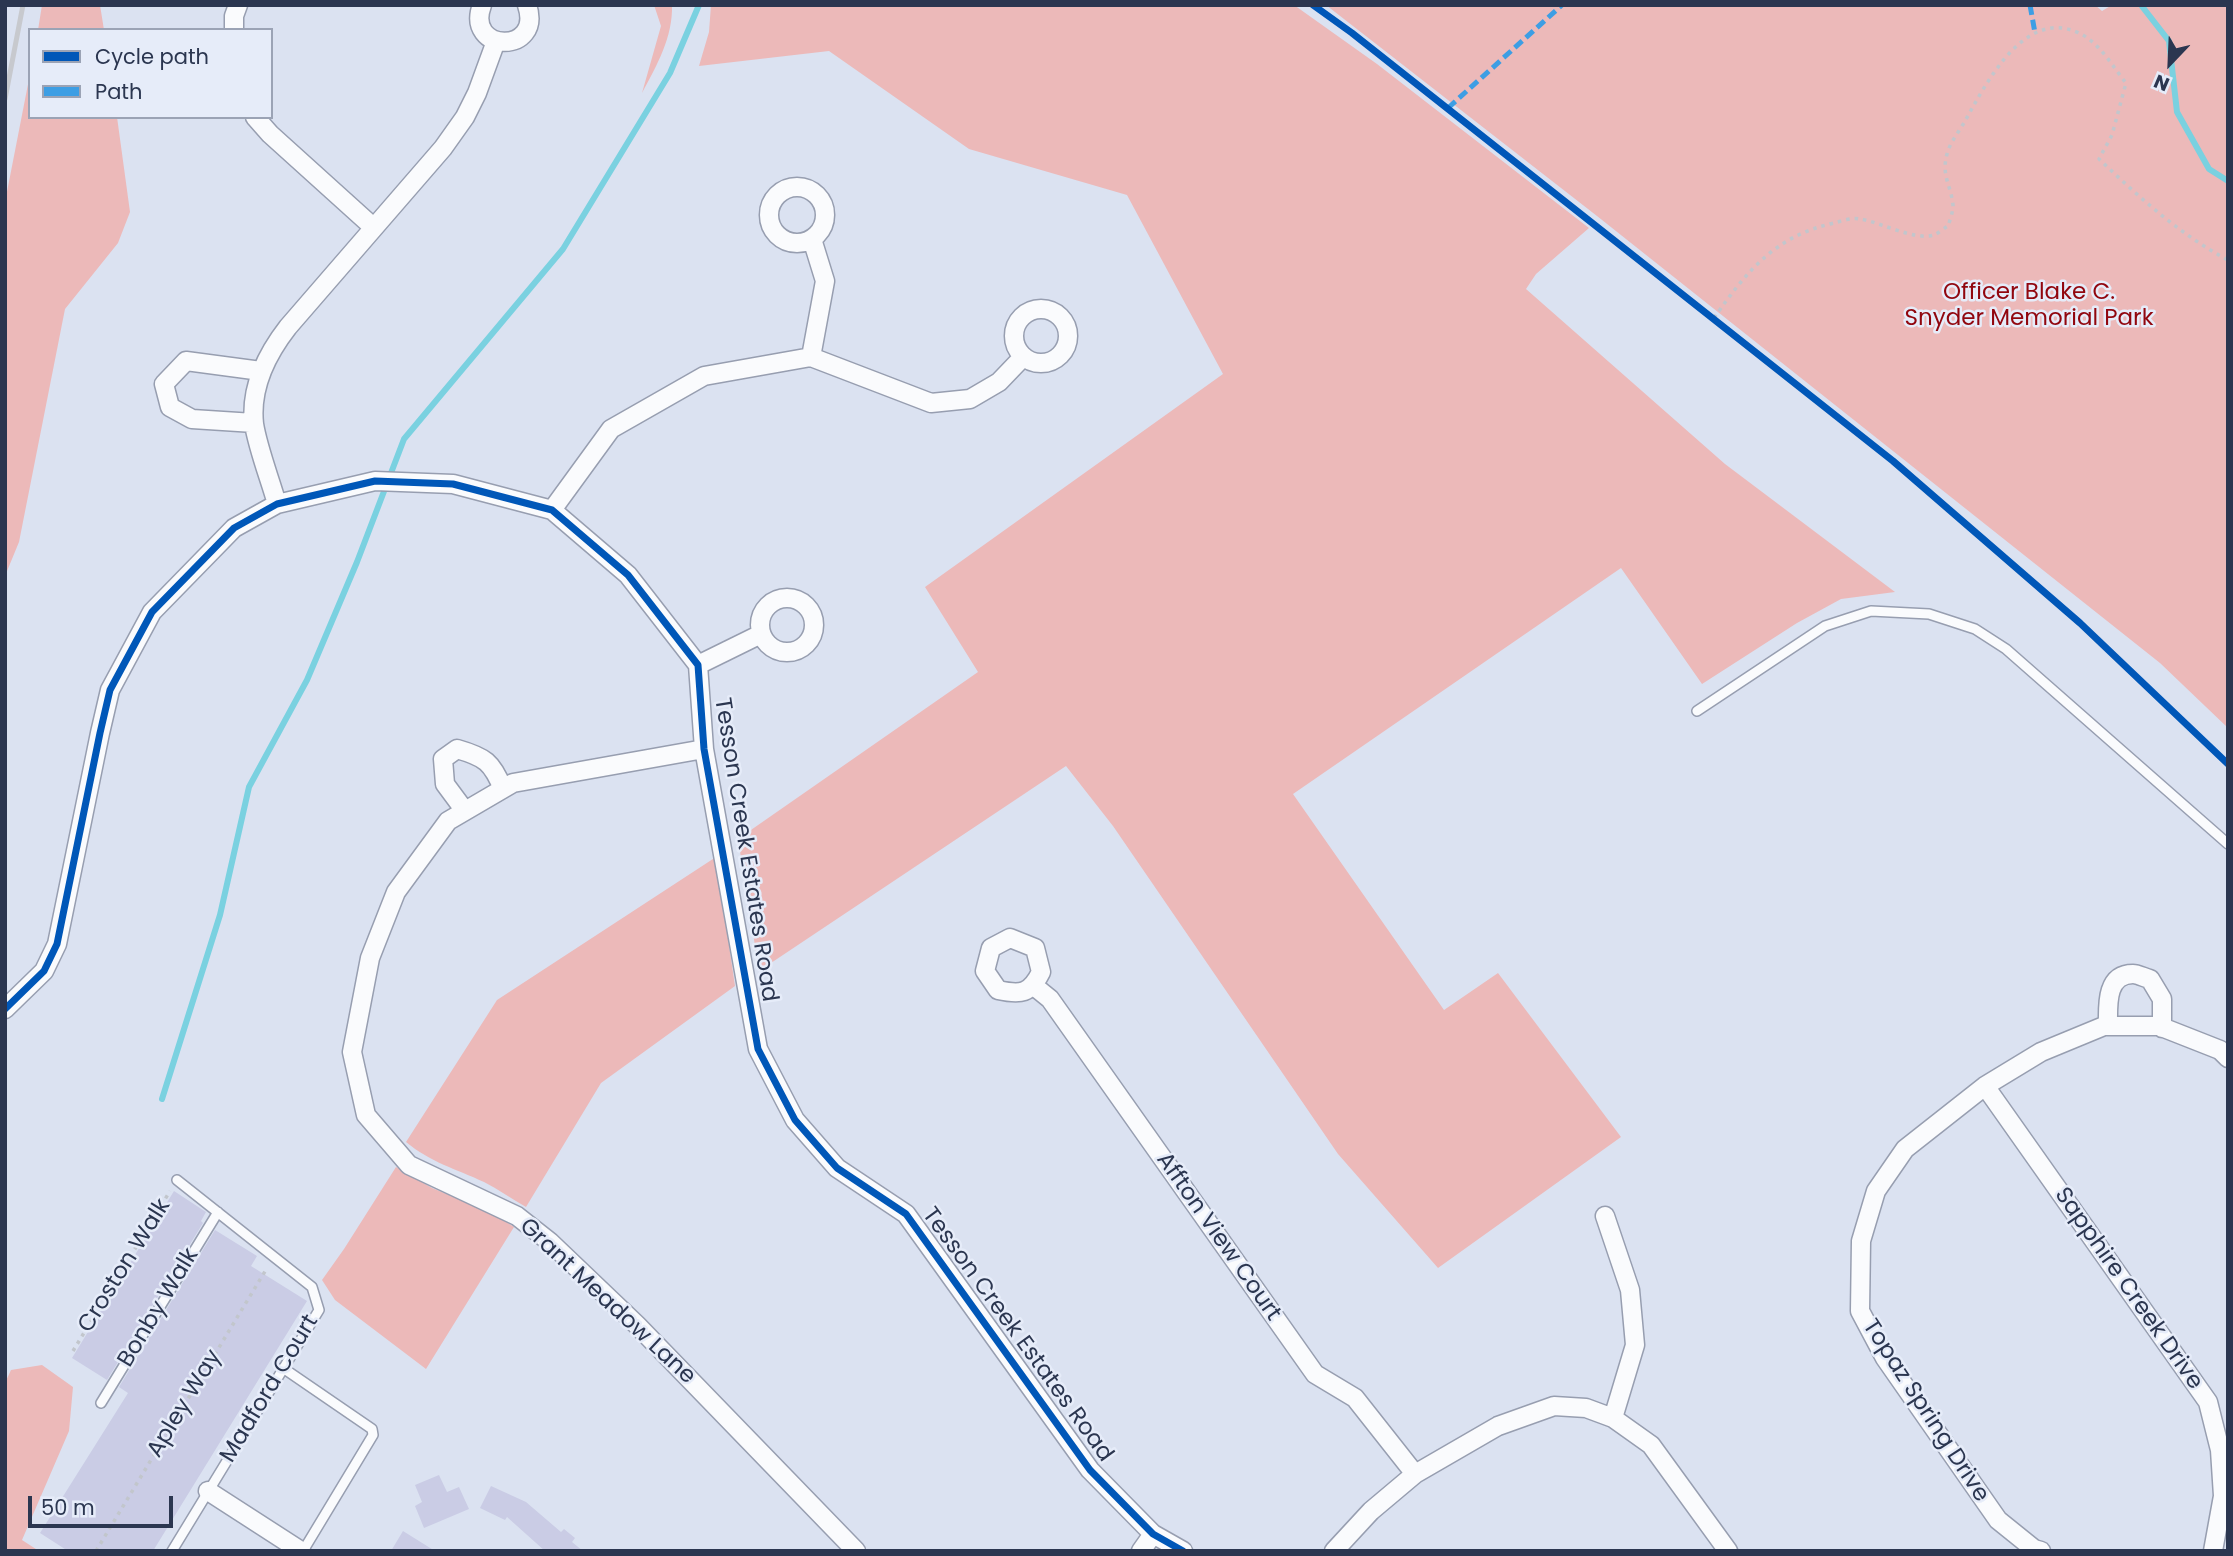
<!DOCTYPE html>
<html>
<head>
<meta charset="utf-8">
<style>
  body { margin:0 }
  #map { position:relative; width:2233px; height:1556px; overflow:hidden; background:#dbe2f1; font-family:Poppins,sans-serif }
  canvas { display:block }
  .frame { position:absolute; inset:0; border:7px solid #2b3650; pointer-events:none }
  .legend { position:absolute; left:28px; top:28px; width:245px; height:91px; box-sizing:border-box; background:#e6ecf9; border:2px solid #9ba3b5; margin:0; padding:9px 12px; list-style:none; font-size:21px; color:#2b3650 }
  .legend li { display:flex; align-items:center; gap:14px; height:35px }
  .legend b { width:35px; border:2px solid #9ba3b5 }
  .north { position:absolute; left:2135px; top:28px; width:70px; height:70px; -webkit-text-stroke:5px #e6ecf9; paint-order:stroke; rotate:203deg; font-size:19px; font-weight:700; line-height:28px; text-align:center; color:#2b3650 }
  .north::after { content:''; display:block; margin:auto; width:24px; height:32px; background:#2b3650; clip-path:polygon(50% 0,100% 100%,50% 72%,0 100%) }
  .scale { position:absolute; left:28px; top:1496px; width:145px; height:32px; box-sizing:border-box; border:4px solid #2b3650; border-top:0; padding-left:9px; font-size:21px; line-height:24px; white-space:nowrap; color:#2b3650; -webkit-text-stroke:5px #e6ecf9; paint-order:stroke }
</style>
</head>
<body>
<div id="map">
<canvas width="2233" height="1556"></canvas>
<div class="frame"></div>
<ul class="legend">
<li><b style="height:9px;background:#0057b8"></b>Cycle path</li>
<li><b style="height:9px;background:#3d9ee4"></b>Path</li>
</ul>
<div class="north">N</div>
<div class="scale">50 m</div>
</div>
<script>
const c = document.querySelector('canvas').getContext('2d');
c.lineJoin = 'round';
function fill(path, color) {
  c.fillStyle = color;
  c.fill(path, 'evenodd');
}
function strokePath(path, color, width, dash) {
  c.strokeStyle = color;
  c.lineWidth = width;
  c.lineCap = dash ? 'butt' : 'round';
  c.setLineDash(dash || []);
  c.stroke(path);
}
function drawText(font, color, halo, rows, align = 'center') {
  c.font = font + ' Poppins,sans-serif';
  c.lineWidth = 5;
  c.setLineDash([]);
  c.textBaseline = 'middle';
  c.strokeStyle = halo;
  c.fillStyle = color;
  for (const [text, x, y, turn = 0] of rows) {
    c.save();
    c.translate(x, y);
    c.rotate((+turn || 0) * Math.PI / 180);
    c.textAlign = isNaN(turn) ? turn : align;
    if (halo) c.strokeText(text, 0, 0);
    c.fillText(text, 0, 0);
    c.restore();
  }
}
fill(new Path2D(`
  M42 5H100L104 30H38Z
  M654 5H672C673 37 657 65 642 93L661 26Z
  M711 5H1294L1377 64 1589 228 1536 274 1526 289 1725 464 1895 592 1841 599 1797 623 1702 684 1621 568 1293 794 1444 1010 1498 973 1621 1137 1438 1268 1338 1154 1113 826 1066 766 759 971 738 839 978 672 925 587 1223 374 1127 195 969 149 829 51 699 66 709 32Z
  M1326 5H2095L2102 11 2112 5H2228V728L2160 663 1597 216Z
  M30 74V117H117L130 212 118 243 65 309 19 542 5 576V202Z
  M716 857 735 986 601 1083 526 1207C512 1199 498 1189 484 1182 456 1169 430 1162 406 1142L497 1000Z
  M396 1167 432 1188 493 1213 514 1227 426 1369 335 1300 322 1280 344 1249Z
  M42 1365 73 1387 69 1431 22 1540 39 1551H5V1383L11 1370Z`), '#ecb9b9');
strokePath(new Path2D(`
  M2141 5 2169 41 2177 112 2209 169 2228 181
  M162 1099 220 915 249 787 307 680 357 562 404 439 563 249 670 73 699 5`), '#7ad1e0', 6);
fill(new Path2D(`
  M174 1191 206 1212 201 1221 203 1223 107 1380 72 1358Z
  M215 1230 257 1256 251 1266 307 1301 153 1551H68L40 1533 128 1393 119 1387Z
  M439 1475 447 1492 459 1487 469 1509 424 1528 415 1506 422 1502 415 1485Z
  M491 1486 526 1502 561 1532 564 1529 575 1538 572 1542 583 1551H545L507 1517 505 1520 480 1508Z
  M403 1531 435 1551H391Z`), '#cacce5');
const service = new Path2D(`
  M1697 711 1825 626 1871 611 1929 614 1975 629 2006 649 2228 844
  M283 1368 372 1429 373 1435 303 1551
  M101 1403 218 1212
  M172 1551 319 1310 312 1287 177 1180`);
const minor = new Path2D(`
  M482 5C464 53 544 55 527 5
  M234 30V16L238 5
  M255 117 270 134 373 227
  M769 215a28 28 0 1 1 56 0a28 28 0 1 1-56 0Z
  M1014 336a27 27 0 1 1 54 0a27 27 0 1 1-54 0Z
  M811 357 825 281 812 239
  M254 423 192 419 170 407 164 384 186 361 261 371
  M277 504C270 479 258 449 254 424 250 387 267 354 288 327L443 148 465 117 477 93 496 41
  M552 510 611 429 704 376 811 357 931 403 970 399 999 382 1023 357
  M760 625a27 27 0 1 1 54 0a27 27 0 1 1-54 0Z
  M698 665 761 634
  M704 749 513 783 448 821 396 892 370 958 352 1052 366 1115 409 1165 517 1216 550 1242 637 1325 856 1551
  M465 811 445 784 443 759 457 749C485 757 492 762 503 789
  M1010 938 1035 948 1041 972C1030 994 1021 995 998 990L985 971 991 948Z
  M1034 986 1050 999 1315 1374 1355 1398 1415 1474
  M5 1009 44 971 57 944 100 733 110 690 152 612 234 528 277 504 375 481 453 484 552 510 628 575 698 665 704 749 758 1049 795 1120 837 1168 906 1214 1090 1470 1153 1534 1183 1551
  M2108 1026C2108 1007 2105 974 2133 974 2138 974 2145 978 2150 979L2162 999V1028
  M1985 1086 2208 1402 2220 1450 2223 1496 2213 1551
  M1605 1216 1630 1290 1635 1345 1613 1418
  M208 1491 301 1551
  M1141 1551 1153 1534
  M1334 1551 1371 1511 1415 1474 1498 1426 1554 1406 1586 1408 1613 1418 1651 1445 1728 1551
  M2041 1551 2034 1549 1998 1520 1885 1358 1860 1311 1861 1241 1876 1191 1905 1149 1985 1086 2041 1052 2104 1026H2159L2220 1050 2228 1058`);
strokePath(service, '#979eb0', 12);
strokePath(minor, '#979eb0', 21);
strokePath(new Path2D(`
  M1714 318C1747 271 1775 236 1834 223 1842 221 1852 217 1860 219 1880 222 1915 241 1934 235 1939 233 1944 228 1948 226 1950 220 1953 212 1953 205 1951 185 1941 176 1947 154 1950 142 1959 132 1965 121 1986 84 2024 7 2079 33 2099 42 2113 67 2126 83L2112 135 2099 159C2139 197 2179 234 2228 260
  M73 1351 170 1191
  M96 1551 267 1268`), '#c2c6cc', 3.5, [3.5, 5]);
strokePath(service, '#fafbfd', 9);
strokePath(minor, '#fafbfd', 18);
strokePath(new Path2D(`
  M5 99 23 5`), '#c7c9ce', 5);
strokePath(new Path2D(`
  M2030 5 2035 33
  M1448 108 1562 5`), '#3d9ee4', 5, [10, 5]);
strokePath(new Path2D(`
  M1313 5 1352 33 1893 461 2080 623 2228 764
  M5 1009 44 971 57 944 100 733 110 690 152 612 234 528 277 504 375 481 453 484 552 510 628 575 698 665 704 749 758 1049 795 1120 837 1168 906 1214 1090 1470 1153 1534 1183 1551`), '#0057b8', 7);
drawText('23px', '#91060e', '#e6ecf9', [
  ["Officer Blake C.",2029,293],
  ["Snyder Memorial Park",2029,319]
]);
drawText('23px', '#2b3650', '#e6ecf9', [
  ["Tesson Creek Estates Road",745,850,81],
  ["Affton View Court",1218,1237,55],
  ["Croston Walk",125,1266,-58],
  ["Sapphire Creek Drive",2128,1289,55],
  ["Grant Meadow Lane",607,1302,43],
  ["Bonby Walk",159,1308,-59],
  ["Tesson Creek Estates Road",1017,1335,54],
  ["Madford Court",270,1389,-59],
  ["Apley Way",185,1404,-59],
  ["Topaz Spring Drive",1925,1411,57]
]);
</script>
</body>
</html>
